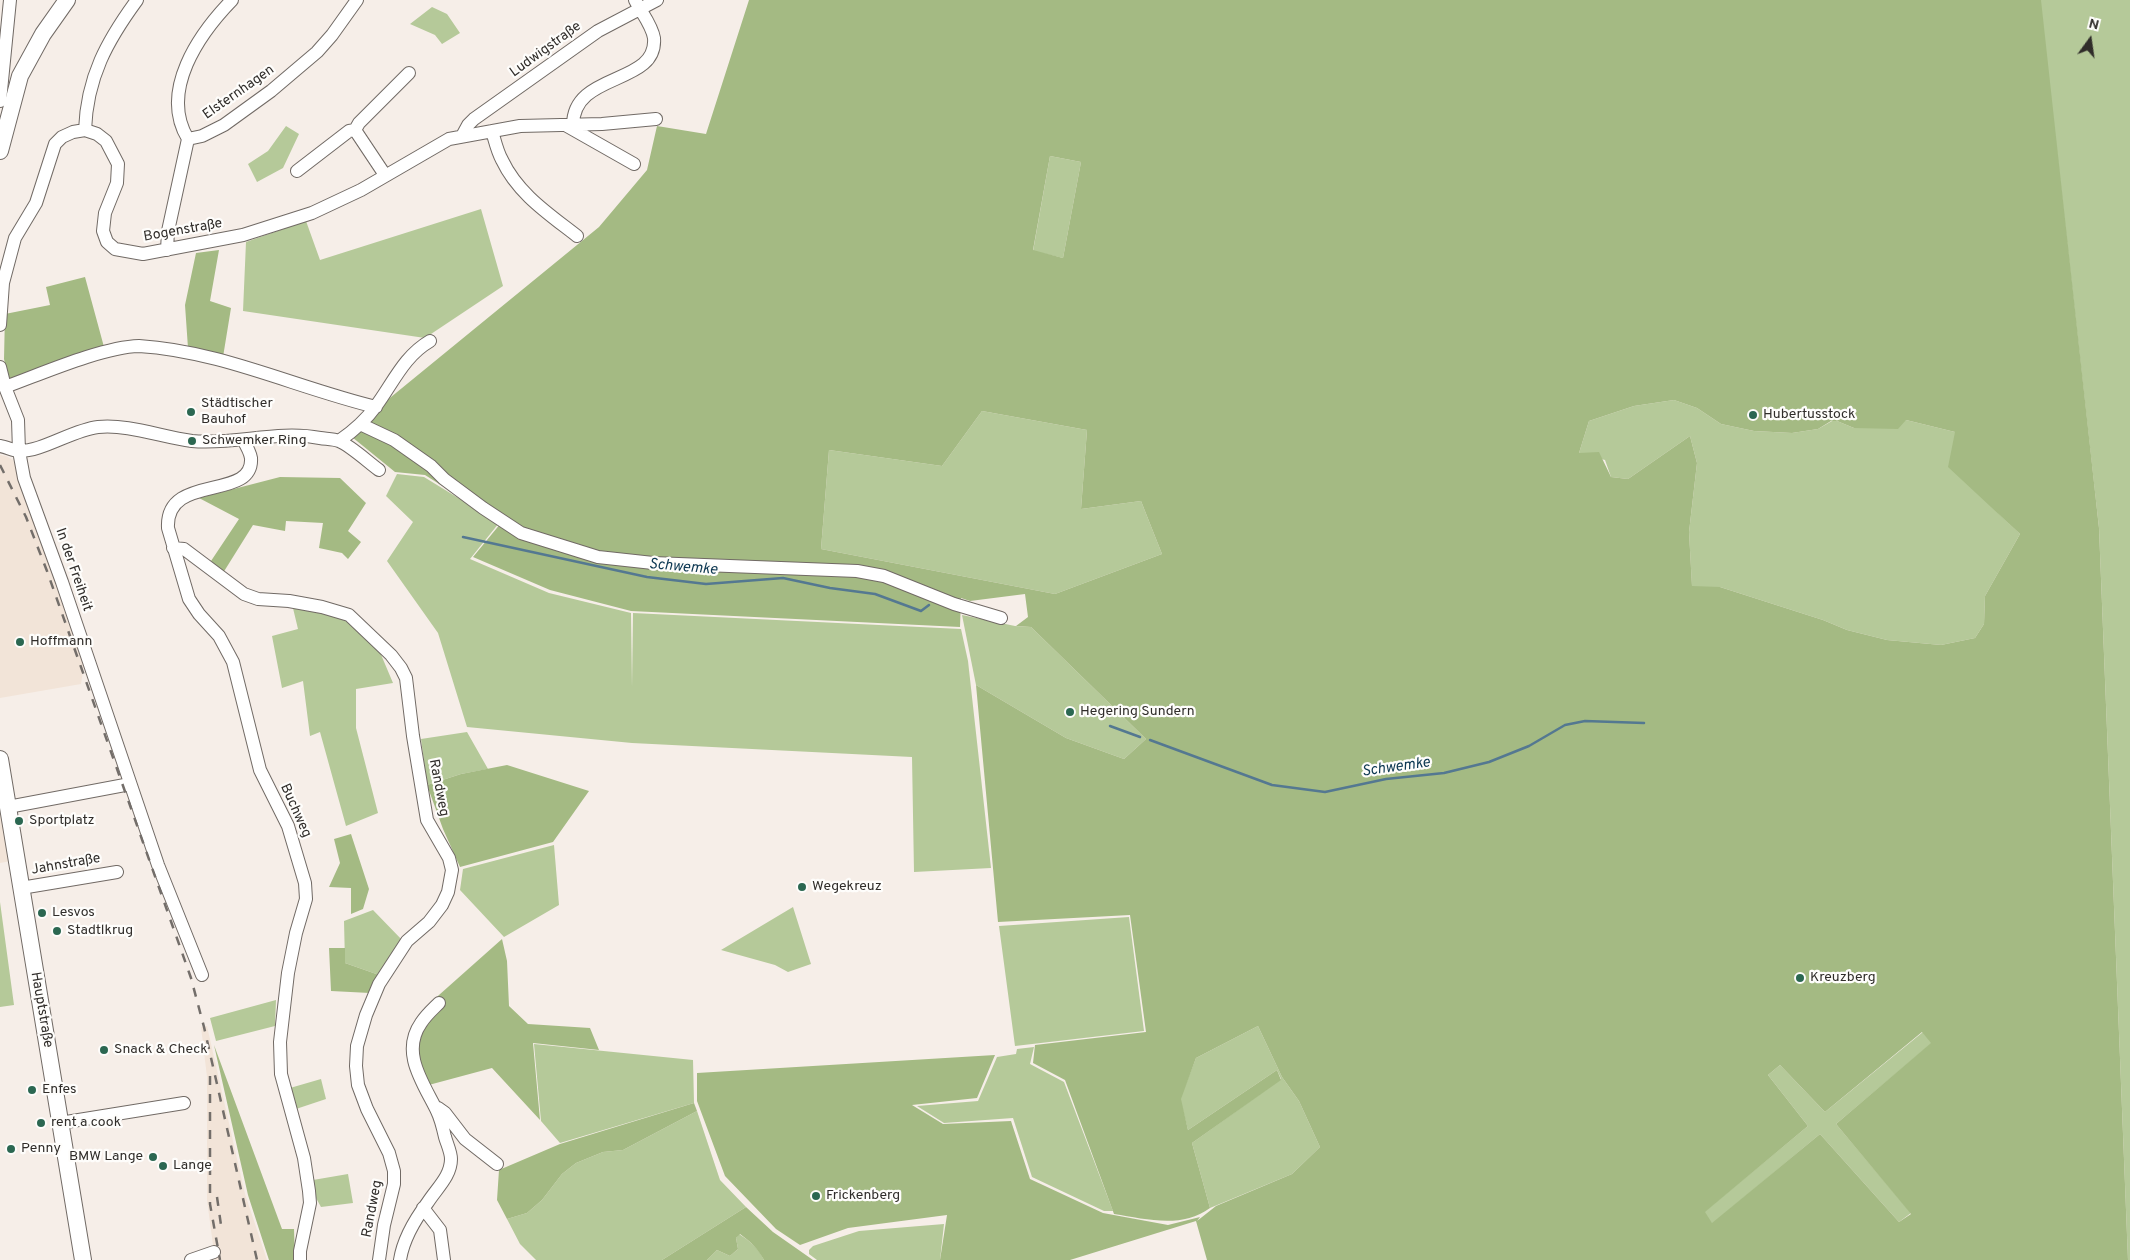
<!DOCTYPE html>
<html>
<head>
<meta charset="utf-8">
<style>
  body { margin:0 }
  #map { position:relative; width:2130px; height:1260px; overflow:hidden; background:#f6eee8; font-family:Overpass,sans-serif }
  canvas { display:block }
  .north { position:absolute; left:2065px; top:15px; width:50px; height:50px; -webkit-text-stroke:4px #fefdfb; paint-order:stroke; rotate:14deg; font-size:14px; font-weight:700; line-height:20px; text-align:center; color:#302d2a }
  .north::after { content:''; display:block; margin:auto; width:18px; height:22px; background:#302d2a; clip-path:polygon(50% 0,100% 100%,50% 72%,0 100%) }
</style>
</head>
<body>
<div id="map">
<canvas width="2130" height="1260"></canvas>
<div class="north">N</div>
</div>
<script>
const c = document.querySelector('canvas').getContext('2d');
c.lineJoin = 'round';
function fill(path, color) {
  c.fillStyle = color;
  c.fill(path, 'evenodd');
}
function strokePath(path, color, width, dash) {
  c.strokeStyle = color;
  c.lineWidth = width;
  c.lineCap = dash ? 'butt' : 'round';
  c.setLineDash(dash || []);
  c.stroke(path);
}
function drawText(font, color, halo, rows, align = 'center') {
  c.font = font + ' Overpass,sans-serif';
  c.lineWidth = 4.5;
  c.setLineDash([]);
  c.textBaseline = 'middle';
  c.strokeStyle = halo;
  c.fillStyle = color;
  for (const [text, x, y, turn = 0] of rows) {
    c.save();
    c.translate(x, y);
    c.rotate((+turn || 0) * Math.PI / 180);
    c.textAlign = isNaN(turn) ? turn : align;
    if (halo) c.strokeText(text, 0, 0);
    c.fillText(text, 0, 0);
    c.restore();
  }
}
fill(new Path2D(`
  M0 455 6 456 13 460 34 506 85 658 81 684 0 698Z
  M0 790 11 861 0 863Z
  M207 1026 245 1194 267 1260H215L207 1200V1077L201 1027Z`), '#f2e4d8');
fill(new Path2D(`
  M2040 0H2130V1260H2128L2099 528Z
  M432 7 447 14 460 33 442 44 435 35 410 24Z
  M286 126 299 134 283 168 257 182 248 164 268 151Z
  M1050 156 1081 162 1063 258 1033 251Z
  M481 209 503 286 425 338 243 311 246 242 306 221 320 260Z
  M1674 400 1697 408 1721 424 1754 431 1792 433 1818 429 1832 421H1837L1854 428 1906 420 1955 432 1999 514 2020 534 1985 596 1984 624 1975 638 1941 645 1887 640 1847 630 1823 620 1720 587H1692L1689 532 1697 463 1690 436 1628 479 1611 477 1605 460 1579 453 1589 421 1634 406Z
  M982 411 1087 430 1081 509 1141 501 1162 554 1055 594 821 549 829 450 942 466Z
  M397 474 424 477 499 523 470 559 549 593 631 613 632 687 633 613 961 629 968 661 991 868 914 872 912 757 632 743 467 727 438 633 387 561 413 522 386 496Z
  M292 604 342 617 374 638 393 683 356 689V728L378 813 346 826 320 732 310 736 303 681 282 688 272 636 298 629Z
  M962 615 1015 626 1031 627 1146 739 1124 759 1066 738 976 685Z
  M467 732 488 769 461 774 427 785 421 739Z
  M554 845 559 905 504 937 460 890 463 869Z
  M0 902 14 1005 0 1007Z
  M793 907 811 964 788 972 775 965 721 950Z
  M373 910 403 941 382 976 345 963 344 921Z
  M1129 917 1144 1031 1015 1046 999 926Z
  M276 1000 275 1026 216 1041 210 1018Z
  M1258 1026 1282 1077 1299 1101 1320 1147 1292 1174 1210 1208 1192 1143 1281 1079 1277 1070 1188 1130 1180 1099 1196 1058Z
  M1923 1032 1932 1043 1836 1124 1911 1213 1899 1222 1820 1134 1712 1224 1704 1212 1808 1126 1768 1075 1780 1065 1825 1112Z
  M534 1044 693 1060 694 1103 560 1143 541 1121Z
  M1034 1047 1030 1064 1064 1082 1113 1211H1104L1032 1177 1013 1118 944 1123 917 1106 978 1101 997 1057 1016 1054 1017 1049Z
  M321 1079 326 1099 296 1109 290 1088Z
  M697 1111 720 1180 746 1207 662 1260H536L520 1244 507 1219 527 1213 542 1200 562 1174 576 1163 603 1152 623 1150Z
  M348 1174 353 1203 321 1207 316 1198 313 1180Z
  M944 1224 940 1260H817L809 1254V1250L813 1246 859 1231Z
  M739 1234C750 1241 758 1248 764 1260H707L717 1250 730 1256 738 1249 736 1238Z`), '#b5c999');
fill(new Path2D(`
  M749 0H2041L2099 528 2128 1260H1207L1196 1221 1070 1260H940L947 1215 848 1228 800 1245 776 1229 725 1176 697 1101V1073L995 1055 977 1098 912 1105 943 1124 1011 1121 1030 1179 1103 1213 1168 1225 1200 1217 1197 1221 1216 1206 1292 1174 1320 1147 1299 1101 1282 1077 1258 1026 1196 1058 1181 1099 1188 1130 1277 1070 1281 1080 1192 1143 1210 1208C1182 1229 1146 1219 1114 1214L1065 1080 1033 1063 1035 1045 1146 1032 1130 915 998 922 976 685 1066 738 1124 759 1146 739 1031 627 1016 626 1028 617 1025 594 970 601 961 598 960 627 631 611 550 590 473 557 501 523 425 475 395 472 352 437 369 415 599 227 647 170 657 126 706 134ZM1050 156 1081 162 1063 258 1033 250ZM1674 400 1697 408 1721 424 1754 431 1792 433 1818 429 1831 421H1837L1854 428 1898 429 1906 420 1955 432 1948 467 2020 534 1985 596 1984 624 1975 638 1941 645 1887 640 1847 630 1823 620 1720 587 1692 586 1689 532 1697 463 1690 436 1628 479 1611 477 1599 452 1579 453 1589 421 1634 406ZM982 411 1087 430 1081 509 1141 501 1162 554 1055 594 821 549 829 450 942 466ZM1922 1032 1931 1043 1836 1124 1911 1214 1899 1222 1820 1134 1712 1223 1705 1212 1808 1126 1768 1075 1780 1065 1825 1112Z
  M219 250 210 301 231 308 223 357 188 348 185 305 196 253Z
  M85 277 104 347 9 382 4 359 5 314 50 305 46 287Z
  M280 477 340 478 366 503 348 531 361 542 348 559 342 553 319 548 323 523 286 521 285 531 253 525 223 573 211 561 239 519 199 498Z
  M507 765 589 791 553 842 460 867 443 829 427 785 461 774Z
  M351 834 369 889 363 909 351 914V888L329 887 340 863 334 839Z
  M502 939 507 961 509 1006 528 1024 590 1028 599 1050 533 1043 540 1120 492 1068 425 1086 416 1038 430 1003Z
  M329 948H345V963L382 976 370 993 331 991Z
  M214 1045 282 1229H294L295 1260H269L248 1195Z
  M694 1103 697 1111 623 1150 603 1152 576 1163 562 1174 542 1200 527 1213 507 1219 497 1200 499 1170 560 1144Z
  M746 1207 773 1232 813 1260H764C757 1248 751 1242 740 1234L736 1238 738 1249 730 1256 717 1250 707 1260H662Z`), '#a4ba83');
strokePath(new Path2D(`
  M463 537 647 577 706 584 783 578 830 588 875 594 921 611 929 605
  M1110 726 1140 737
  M1150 740 1272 785 1325 792 1386 779 1444 773 1489 762 1529 746 1565 725 1585 721 1644 723`), '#547891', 2.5);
const minor = new Path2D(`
  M0 101 10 0
  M567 126 634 164
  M573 126C572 71 658 86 654 38 652 25 641 12 635 0
  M85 130 97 134 106 141 118 164 117 183 105 213 103 231 107 242 115 249 143 254 243 235 312 213 361 190 449 139 520 126 602 124 656 119
  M85 130C87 77 107 41 137 0
  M355 130 385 175
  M492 131C495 141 497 151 502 160 518 194 549 214 577 236
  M462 136 468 125 474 119 598 31 657 0
  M188 139C159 91 199 34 232 0
  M297 171 349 131 355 130 359 123 409 73
  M167 250 168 231 188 139 202 136 224 125 271 91 317 52 332 35 357 0
  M0 325 3 283 15 238 36 203 55 144 62 137 73 132 85 130
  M0 367 5 387 18 420 19 451 24 478 62 582 158 865 202 975
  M5 387C41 374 102 347 139 346 221 351 297 388 376 407
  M360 424 394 440 431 466 444 479 483 508 521 533 598 557 653 563 857 571 884 576 954 604 1001 618
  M243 440C246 445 250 452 251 458 254 502 165 472 168 528L189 599 199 614 219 636 233 662 260 770 288 826 305 883 306 899 296 933 288 973 280 1042 281 1074 304 1158 309 1191 310 1203 300 1251V1260
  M339 441C352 432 366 420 376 406 393 383 404 356 430 341
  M0 446C6 447 12 450 18 451 42 452 72 430 98 427 129 424 161 437 192 441 235 445 277 430 320 438 326 439 333 439 339 441 351 446 368 462 379 470
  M173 548 184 549 244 594 258 599 289 601 322 607 349 615 391 655 401 668 406 678 413 736 427 820 449 858 452 870 448 892 442 905 429 922 407 941 379 984 366 1015 357 1046 356 1066 358 1085 367 1109 389 1153 394 1171V1184L384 1225 379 1260
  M8 807 130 784
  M21 888 117 872
  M438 1108 445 1113 465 1139 497 1164
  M60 1123 184 1103
  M423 1208 440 1230 444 1260
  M191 1260 214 1252
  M400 1260C403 1240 416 1218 428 1202 437 1188 451 1176 451 1159 451 1152 447 1144 445 1137 443 1128 441 1119 437 1111 424 1084 400 1053 421 1023 426 1015 433 1009 439 1003`);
const major = new Path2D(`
  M0 151 20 76 43 34 67 0
  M0 759 83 1260`);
strokePath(minor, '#716a65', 14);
strokePath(major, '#716a65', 18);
strokePath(minor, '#fff', 12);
strokePath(major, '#fff', 16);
strokePath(new Path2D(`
  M0 465 26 517 47 571 191 978 204 1027 257 1260
  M210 1076V1204L220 1260
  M217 1197 222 1232`), '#736e6a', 2.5, [9, 9]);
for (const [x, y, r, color] of [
  [191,412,5,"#2b6751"],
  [1753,415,5,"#2b6751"],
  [192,441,5,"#2b6751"],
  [20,642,5,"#2b6751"],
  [1070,712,5,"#2b6751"],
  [19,821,5,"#2b6751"],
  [802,887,5,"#2b6751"],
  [42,913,5,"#2b6751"],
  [57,931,5,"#2b6751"],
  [1800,978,5,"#2b6751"],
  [104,1050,5,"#2b6751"],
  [32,1090,5,"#2b6751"],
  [41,1123,5,"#2b6751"],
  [11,1149,5,"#2b6751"],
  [153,1157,5,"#2b6751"],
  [163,1166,5,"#2b6751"],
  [816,1196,5,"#2b6751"]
]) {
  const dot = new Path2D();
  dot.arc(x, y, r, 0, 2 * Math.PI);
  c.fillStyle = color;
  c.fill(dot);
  strokePath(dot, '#fefdfb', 2);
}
drawText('14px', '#302d2a', '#fefdfb', [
  ["Ludwigstraße",546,50,-36],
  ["Elsternhagen",239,93,-35],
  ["Bogenstraße",183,231,-10],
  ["In der Freiheit",73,570,71],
  ["Randweg",438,788,79],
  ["Buchweg",295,811,66],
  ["Jahnstraße",66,865,-10],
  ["Hauptstraße",41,1010,80],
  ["Randweg",373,1209,-79]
]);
drawText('14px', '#302d2a', '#fefdfb', [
  ["Städtischer",201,404],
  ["Bauhof",201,420],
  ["Hubertusstock",1763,415],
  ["Schwemker Ring",202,441],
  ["Hoffmann",30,642],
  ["Hegering Sundern",1080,712],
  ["Sportplatz",29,821],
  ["Wegekreuz",812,887],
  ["Lesvos",52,913],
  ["Stadtlkrug",67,931],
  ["Kreuzberg",1810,978],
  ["Snack & Check",114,1050],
  ["Enfes",42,1090],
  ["rent a cook",51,1123],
  ["Penny",21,1149],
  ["BMW Lange",143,1157,"right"],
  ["Lange",173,1166],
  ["Frickenberg",826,1196]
], 'left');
drawText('italic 15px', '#0d3852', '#fefdfb', [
  ["Schwemke",683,568,5],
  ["Schwemke",1396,768,-8]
]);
</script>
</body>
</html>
